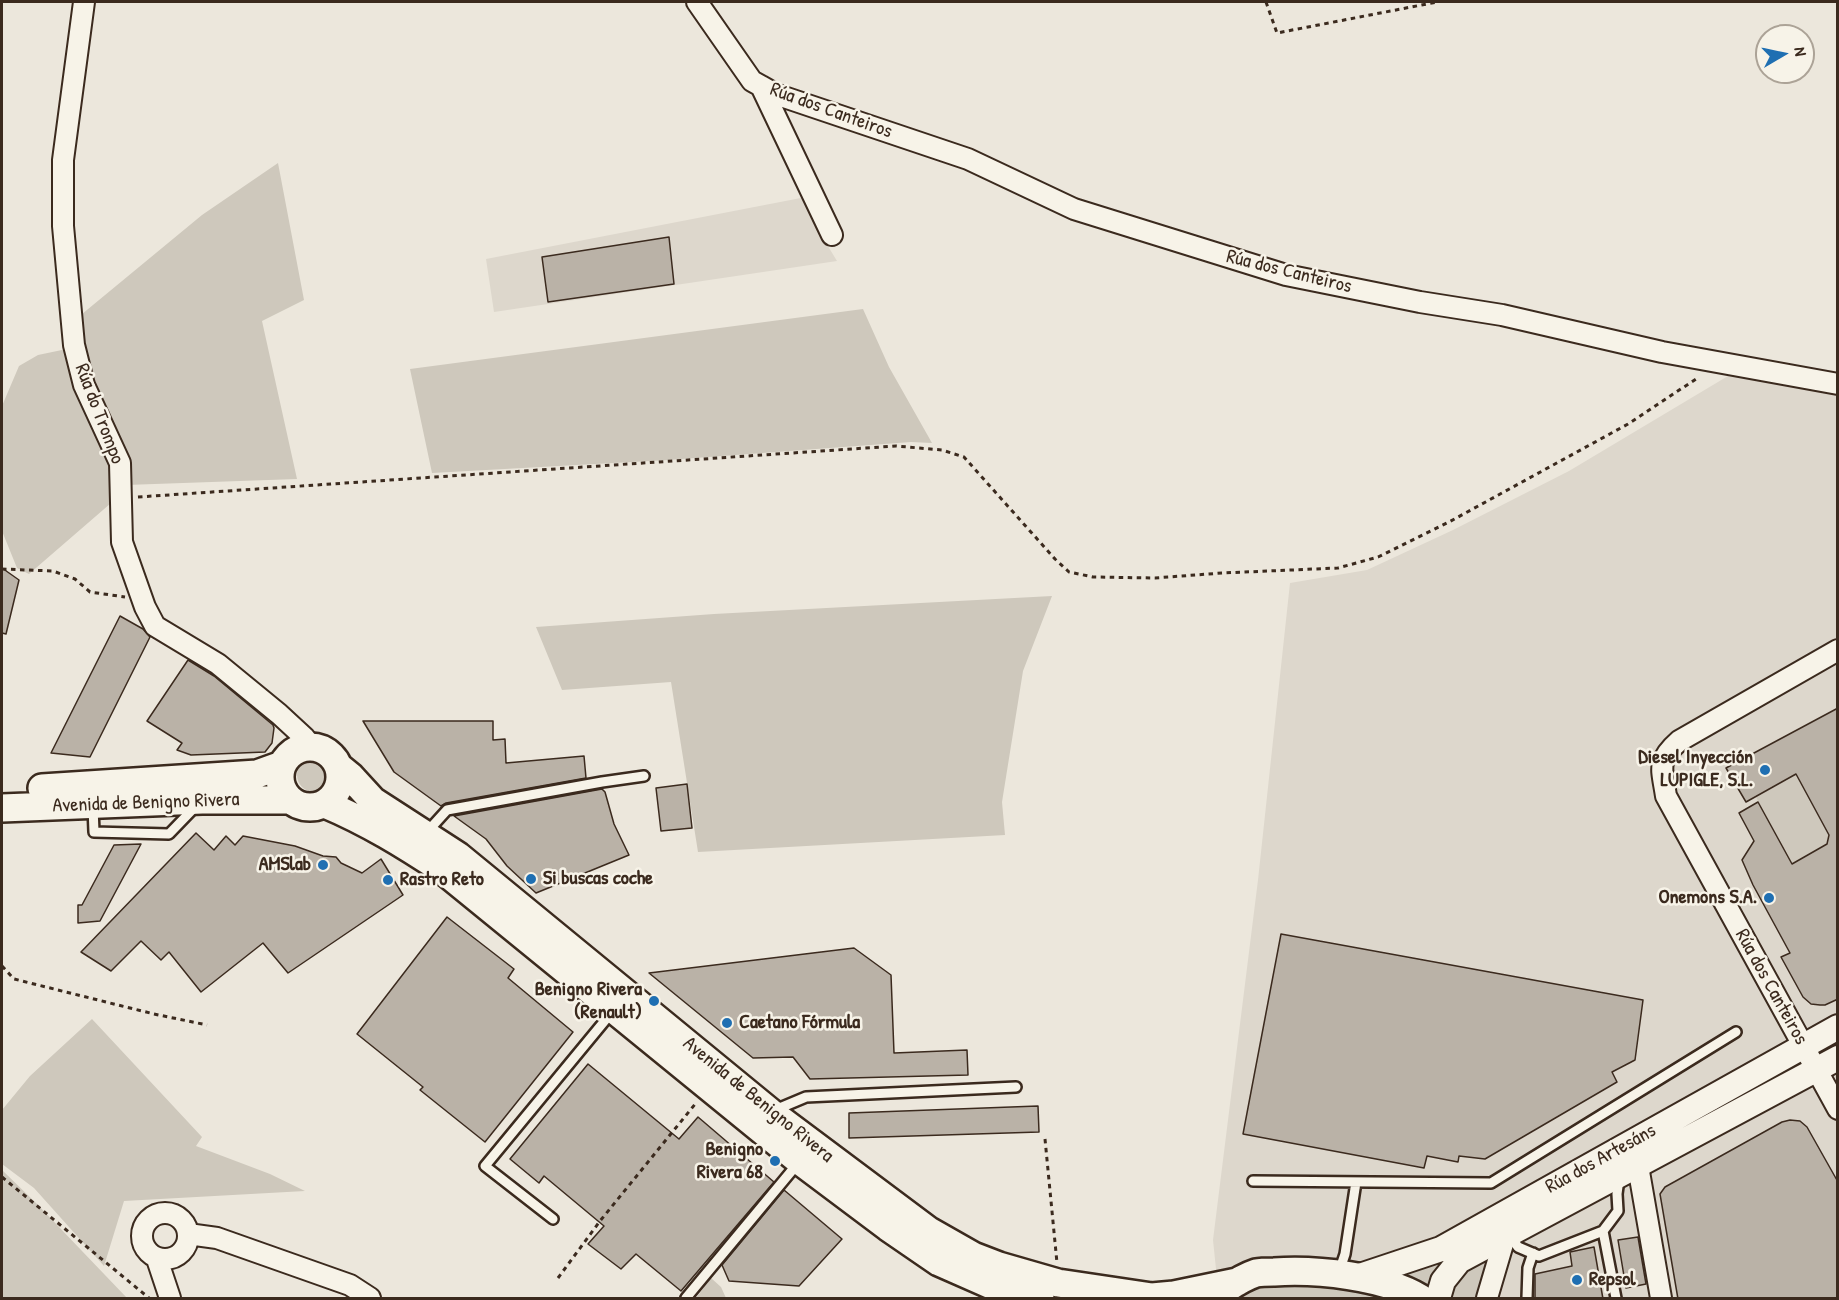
<!DOCTYPE html>
<html>
<head>
<meta charset="utf-8">
<style>
  body { margin:0 }
  #map { position:relative; width:1839px; height:1300px; overflow:hidden; background:#ece7dc; font-family:"Patrick Hand",sans-serif }
  canvas { display:block }
  .frame { position:absolute; inset:0; border:3px solid #3b2a1e; pointer-events:none }
  .north { position:absolute; left:1755px; top:24px; width:60px; height:60px; box-sizing:border-box; background:#f7f3e8; border:2px solid #aca397; border-radius:50%; rotate:81deg; font-size:16px; font-weight:700; line-height:24px; text-align:center; color:#3b2a1e }
  .north::after { content:''; display:block; margin:auto; width:21px; height:27px; background:#1f6fb2; clip-path:polygon(50% 0,100% 100%,50% 72%,0 100%) }
</style>
</head>
<body>
<div id="map">
<canvas width="1839" height="1300"></canvas>
<div class="frame"></div>
<div class="north">N</div>
</div>
<script>
const c = document.querySelector('canvas').getContext('2d');
c.lineJoin = 'round';
function fill(path, color) {
  c.fillStyle = color;
  c.fill(path, 'evenodd');
}
function strokePath(path, color, width, dash) {
  c.strokeStyle = color;
  c.lineWidth = width;
  c.lineCap = dash ? 'butt' : 'round';
  c.setLineDash(dash || []);
  c.stroke(path);
}
function drawText(font, color, halo, rows, align = 'center') {
  c.font = font + ' "Patrick Hand",sans-serif';
  c.lineWidth = 5;
  c.setLineDash([]);
  c.textBaseline = 'middle';
  c.strokeStyle = halo;
  c.fillStyle = color;
  for (const [text, x, y, turn = 0] of rows) {
    c.save();
    c.translate(x, y);
    c.rotate((+turn || 0) * Math.PI / 180);
    c.textAlign = isNaN(turn) ? turn : align;
    if (halo) c.strokeText(text, 0, 0);
    c.fillText(text, 0, 0);
    c.restore();
  }
}
fill(new Path2D(`
  M806 197 820 233 837 261 494 312 486 259Z
  M1728 376 1837 389V1298H1219L1213 1240 1258 880 1290 583 1367 570 1453 530 1569 471Z`), '#ddd7cc');
fill(new Path2D(`
  M278 163 304 300 262 321 297 479 126 485 118 497 29 574 17 568 2 531V406L19 366 38 355 81 346 76 319 202 215Z
  M863 309 889 367 932 443 911 442 668 460 432 473 410 369Z
  M1052 596 1023 671 1002 802 1005 835 698 852 671 682 562 690 536 627 714 614Z
  M297 775a17 17 0 1 1 34 0a17 17 0 1 1-34 0Z
  M1796 774 1832 841 1792 864 1756 797Z
  M92 1019 202 1137 196 1146 270 1174 305 1191 124 1201 104 1266 34 1188 2 1164V1110L30 1076Z
  M2 1170 37 1204 127 1298H2Z
  M1529 1207 1431 1294 1391 1275Z
  M1491 1256 1485 1265 1477 1298H1448L1453 1278Z
  M711 1278 721 1287 726 1298H696Z
  M1267 1282 1357 1288 1388 1298H1235L1245 1288Z`), '#cec8bc');
const building = new Path2D(`
  M669 237 674 284 548 302 542 257Z
  M2 568 19 580 6 634 2 633Z
  M120 616 143 629 150 637 90 757 51 753Z
  M188 660 214 676 273 725 274 728 272 743 265 752 191 755 177 750 182 743 147 721Z
  M1838 708V999L1825 1005H1820L1811 1004 1803 997 1781 957 1790 953 1753 885 1742 860 1754 841 1739 813 1758 802 1792 864 1827 844 1829 835 1796 774 1746 802 1726 768Z
  M363 721H493V740L505 739 506 763 584 756 586 778 446 803 441 806 394 772Z
  M687 784 692 828 661 831 656 788Z
  M602 789 605 792 614 824 629 855 536 893 507 866 486 839 454 816Z
  M196 833 214 850 226 836 235 845 243 836 295 846 323 856 336 857 341 863 362 873 381 859 403 895 288 973 263 943 201 992 169 952 161 960 141 941 111 971 81 952Z
  M141 844 100 921 78 923V905H82L114 845Z
  M447 917 514 969 508 978 573 1032 485 1142 420 1090 423 1087 357 1034Z
  M1281 934 1643 1000 1635 1060 1612 1072 1617 1082 1485 1159 1459 1156 1458 1162 1427 1156 1424 1168 1243 1134Z
  M854 948 891 975 894 1053 967 1050 968 1075 810 1079 793 1057 753 1058 649 973Z
  M588 1064 679 1139 698 1117 774 1182 681 1291 636 1254 621 1269 588 1244 604 1226 544 1176 539 1183 510 1159Z
  M1038 1106 1039 1132 849 1138V1113Z
  M1790 1120 1800 1121 1807 1127 1838 1182V1299H1678L1660 1194 1665 1187 1782 1122Z
  M784 1190 842 1239 799 1286 729 1281 722 1265Z
  M1638 1237 1646 1284 1626 1288 1618 1240Z
  M1594 1247 1603 1299H1535V1274L1572 1266 1570 1252Z`);
fill(building, '#bab2a7');
strokePath(building, '#3b2a1e', 1.5);
const service = new Path2D(`
  M93 807 94 832 169 834 196 806
  M427 832 447 810 602 782 644 776
  M775 1110 806 1097 1016 1087
  M1253 1181 1491 1183 1736 1032
  M553 1219 485 1166 612 1012
  M1510 1236 1518 1247 1539 1256 1603 1231
  M1339 1272 1345 1254 1356 1182
  M686 1298 799 1162
  M1527 1298 1528 1268 1533 1253
  M1616 1298 1603 1231 1618 1211 1617 1194 1619 1179`);
const minor = new Path2D(`
  M84 2 63 160V226L74 345 84 385 120 463 122 542 145 607 155 626 218 664 279 714 305 738 306 747
  M697 2 752 81 761 86 832 235
  M761 86 775 94 968 159 1074 209 1286 275 1420 302 1502 315 1662 352 1838 384
  M1838 650 1679 741C1656 761 1662 769 1666 796L1838 1109
  M1638 1166 1661 1298
  M142 1236a23 23 0 1 1 46 0a23 23 0 1 1-46 0Z
  M188 1234 217 1238 350 1285 370 1298
  M157 1259 170 1298
  M1487 1298 1505 1237`);
const tertiary = new Path2D(`
  M1357 1277 1441 1249 1838 1027
  M1438 1298 1443 1281 1459 1261 1838 1058`);
const secondary = new Path2D(`
  M280 777a30 30 0 1 1 60 0a30 30 0 1 1-60 0Z
  M340 768 351 777 373 801 458 856 770 1112 929 1231 973 1256 999 1266 1058 1283 1152 1297 1174 1295 1237 1282
  M42 788 257 774 282 765
  M325 804C368 822 405 845 443 870L800 1161 888 1227 939 1262 1005 1291 1040 1298
  M2 808 202 800H290
  M1223 1291C1233 1284 1244 1277 1256 1273 1261 1272 1268 1272 1274 1272 1316 1269 1383 1276 1420 1298`);
strokePath(service, '#3b2a1e', 14);
strokePath(minor, '#3b2a1e', 24);
strokePath(tertiary, '#3b2a1e', 28);
strokePath(secondary, '#3b2a1e', 32);
strokePath(new Path2D(`
  M1266 2 1277 33 1437 2
  M138 497 896 446 942 450 964 457 1055 559 1069 572 1093 577 1155 578 1222 573 1338 568 1378 557 1449 522 1628 424 1699 377
  M2 569 53 571 75 579 90 592 125 597
  M2 966 14 979 154 1014 207 1025
  M1045 1139 1057 1263
  M2 1177 149 1298
  M558 1278 600 1221 696 1103`), '#3b2a1e', 3, [4.5, 4.5]);
strokePath(service, '#f7f3e8', 9);
strokePath(minor, '#f7f3e8', 20);
strokePath(tertiary, '#f7f3e8', 24);
strokePath(secondary, '#f7f3e8', 27);
for (const [x, y, r, color] of [
  [1765,770,6,"#1f6fb2"],
  [323,865,6,"#1f6fb2"],
  [531,879,6,"#1f6fb2"],
  [388,880,6,"#1f6fb2"],
  [1769,898,6,"#1f6fb2"],
  [654,1001,6,"#1f6fb2"],
  [727,1023,6,"#1f6fb2"],
  [775,1161,6,"#1f6fb2"],
  [1577,1280,6,"#1f6fb2"]
]) {
  const dot = new Path2D();
  dot.arc(x, y, r, 0, 2 * Math.PI);
  c.fillStyle = color;
  c.fill(dot);
  strokePath(dot, '#f7f3e8', 2);
}
drawText('20px', '#3b2a1e', '#f7f3e8', [
  ["Rúa dos Canteiros",831,111,20],
  ["Rúa dos Canteiros",1289,272,14],
  ["Rúa do Trompo",99,414,69],
  ["Avenida de Benigno Rivera",146,803,-2],
  ["Rúa dos Canteiros",1771,987,61],
  ["Avenida de Benigno Rivera",758,1100,39],
  ["Rúa dos Artesáns",1601,1159,-29]
]);
drawText('bold 20px', '#3b2a1e', '#f7f3e8', [
  ["Diesel Inyección",1753,758],
  ["LUPIGLE, S.L.",1753,781],
  ["AMSlab",311,865],
  ["Si buscas coche",543,879,"left"],
  ["Rastro Reto",400,880,"left"],
  ["Onemons S.A.",1757,898],
  ["Benigno Rivera",642,990],
  ["(Renault)",642,1013],
  ["Caetano Fórmula",739,1023,"left"],
  ["Benigno",763,1150],
  ["Rivera 68",763,1173],
  ["Repsol",1589,1280,"left"]
], 'right');
</script>
</body>
</html>
